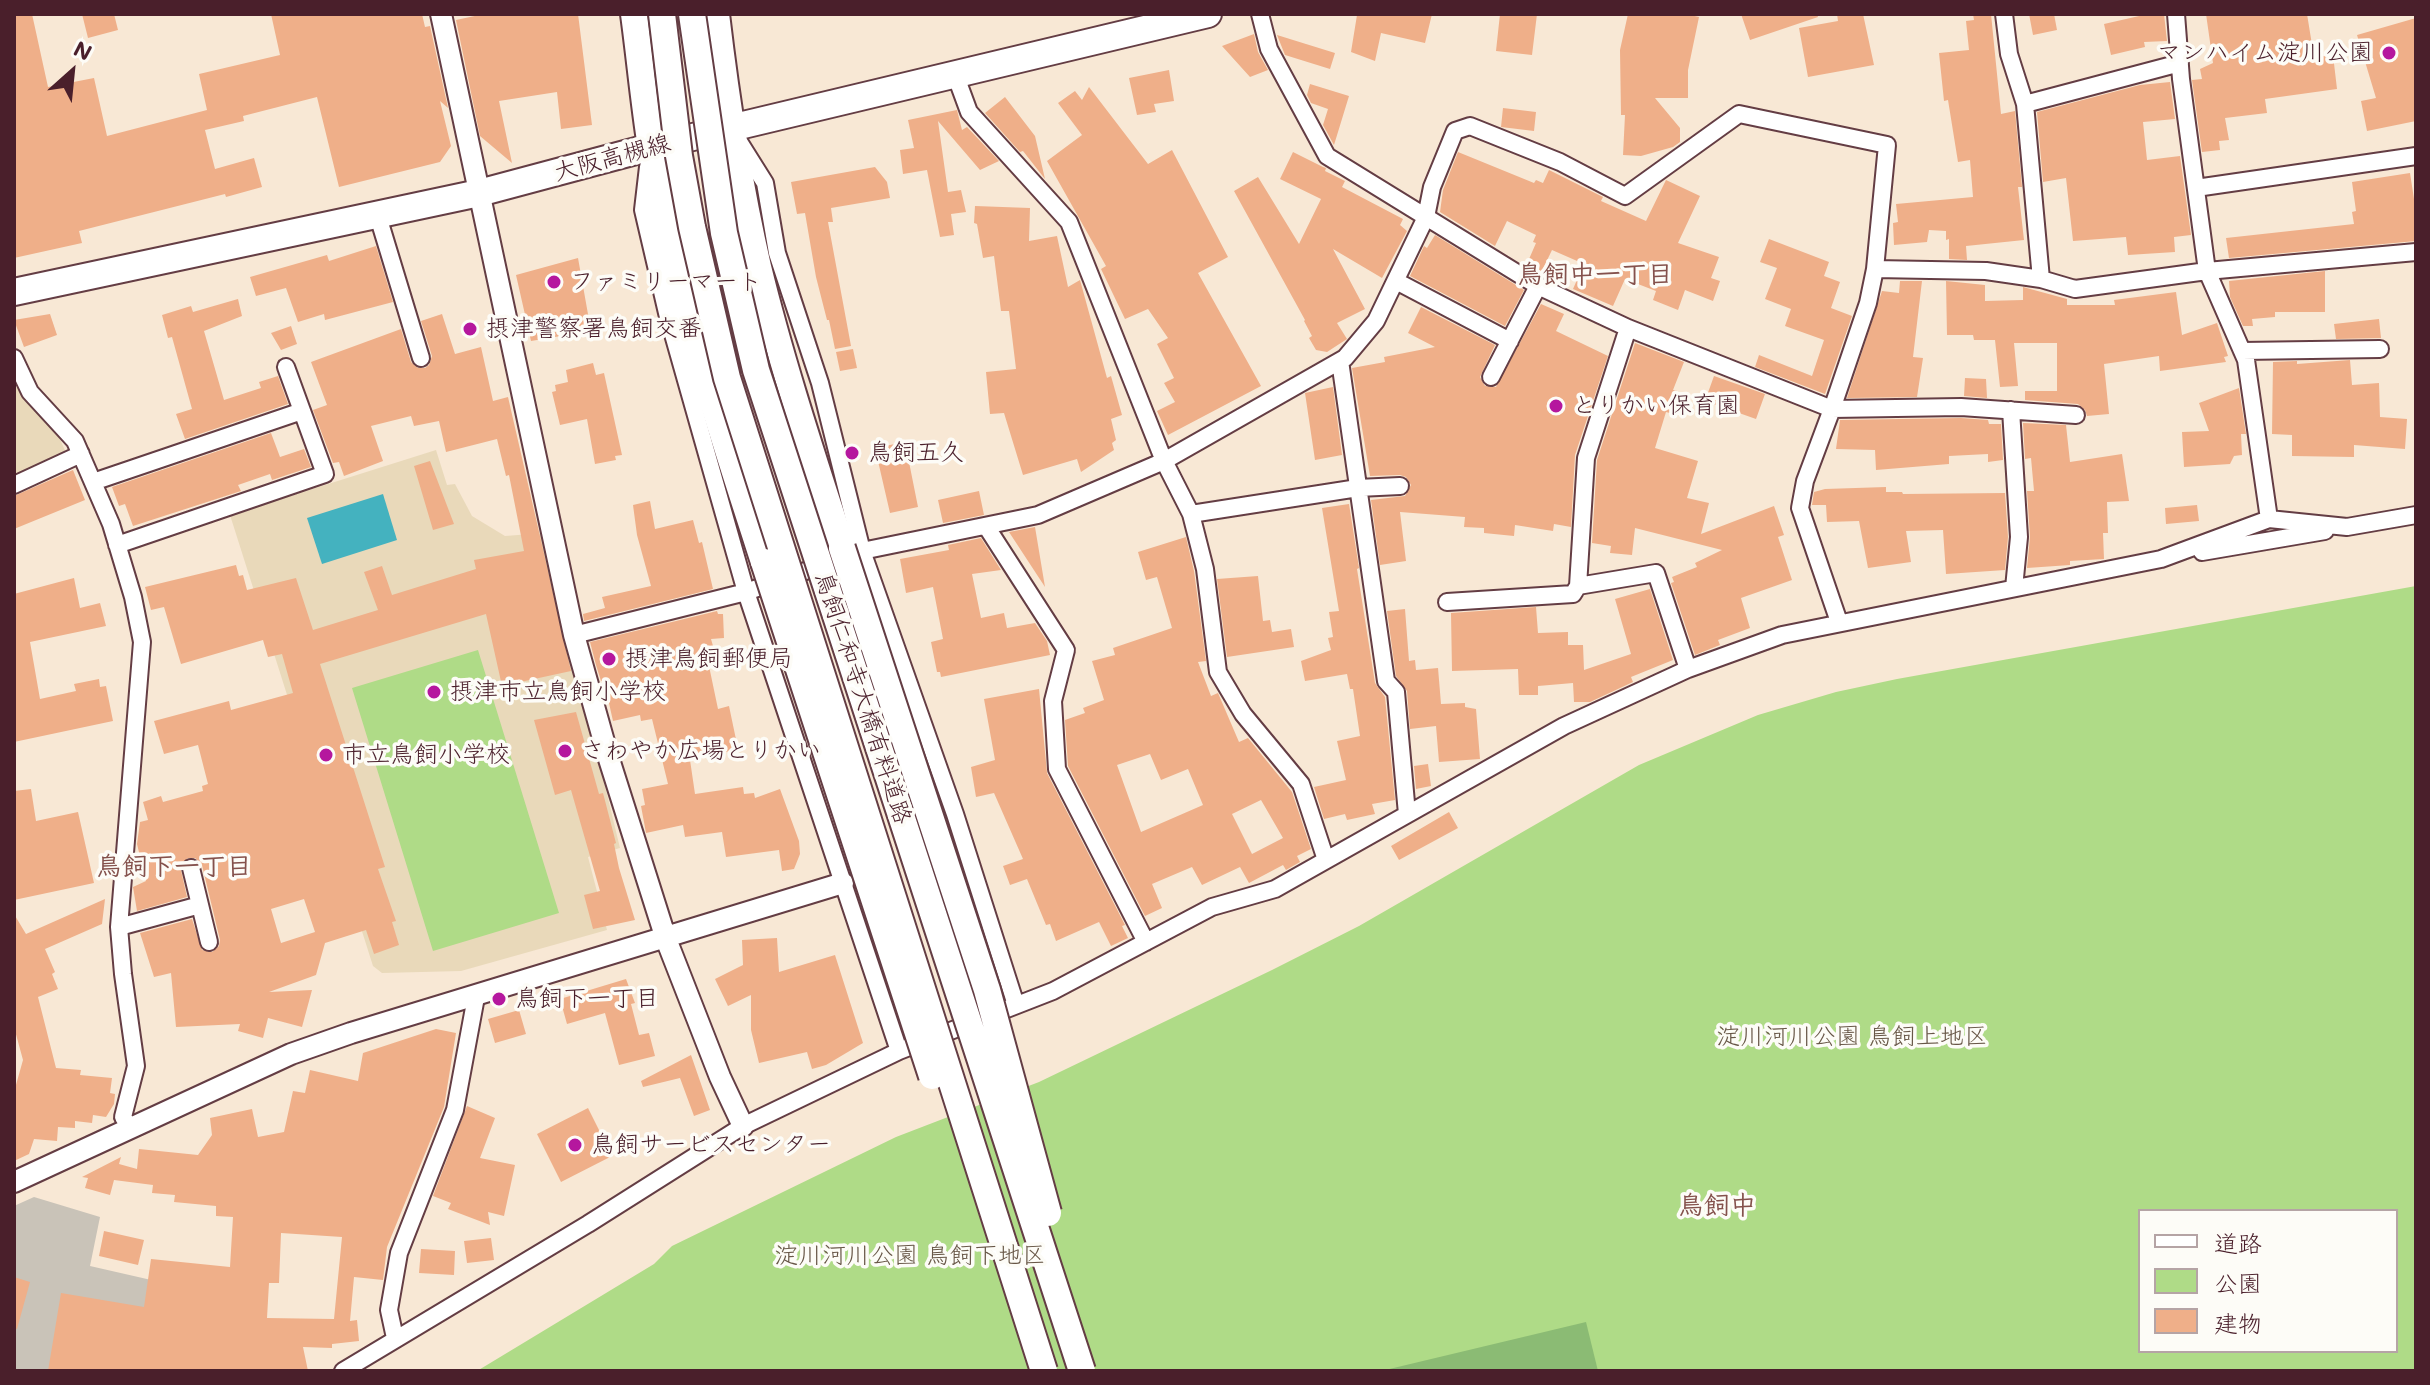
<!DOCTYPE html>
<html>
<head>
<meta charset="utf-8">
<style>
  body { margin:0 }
  #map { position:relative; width:2430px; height:1385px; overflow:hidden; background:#f8e8d5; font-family:Mali,"Klee One",sans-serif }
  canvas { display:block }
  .frame { position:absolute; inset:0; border:16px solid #4a1f2b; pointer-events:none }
  .legend { position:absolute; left:2138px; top:1209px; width:260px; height:144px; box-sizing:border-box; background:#fdfcf7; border:2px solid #b5a4a5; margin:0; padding:10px 14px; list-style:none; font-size:24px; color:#4a1f2b }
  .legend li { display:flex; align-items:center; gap:16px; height:40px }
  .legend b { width:40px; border:2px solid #b5a4a5 }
  .north { position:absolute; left:32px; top:32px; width:80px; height:80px; -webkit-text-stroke:6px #fdfcf7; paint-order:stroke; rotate:27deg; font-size:22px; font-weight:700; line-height:32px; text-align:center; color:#4a1f2b }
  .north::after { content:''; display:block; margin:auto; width:28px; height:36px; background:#4a1f2b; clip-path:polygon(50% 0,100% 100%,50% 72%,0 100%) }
</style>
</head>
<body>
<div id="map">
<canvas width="2430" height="1385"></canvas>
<div class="frame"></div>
<ul class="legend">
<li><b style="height:10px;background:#fff"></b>道路</li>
<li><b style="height:22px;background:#afdb87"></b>公園</li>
<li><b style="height:22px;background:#efaf89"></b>建物</li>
</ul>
<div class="north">N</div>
</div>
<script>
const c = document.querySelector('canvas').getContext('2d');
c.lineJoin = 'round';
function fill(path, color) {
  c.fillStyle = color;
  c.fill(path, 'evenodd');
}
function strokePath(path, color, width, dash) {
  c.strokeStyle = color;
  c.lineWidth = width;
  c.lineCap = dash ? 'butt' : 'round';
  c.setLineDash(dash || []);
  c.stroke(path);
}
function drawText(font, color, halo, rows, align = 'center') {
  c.font = font + ' Mali,"Klee One",sans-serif';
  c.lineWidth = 7;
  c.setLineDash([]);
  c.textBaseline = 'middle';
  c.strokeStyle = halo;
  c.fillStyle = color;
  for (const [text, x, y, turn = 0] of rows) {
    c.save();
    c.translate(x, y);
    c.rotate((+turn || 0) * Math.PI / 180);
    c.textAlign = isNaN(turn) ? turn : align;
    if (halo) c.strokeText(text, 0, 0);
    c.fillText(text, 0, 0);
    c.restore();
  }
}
fill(new Path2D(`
  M14 385 54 426 68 457 14 477Z
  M436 450 447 485 455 484 472 516 505 536 544 533 620 848 588 857 607 930 461 971 382 973 373 966 230 515Z`), '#e9d9ba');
fill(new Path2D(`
  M34 1197 100 1217 90 1266 160 1282 153 1371H14V1206Z`), '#c9c3b8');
fill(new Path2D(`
  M2416 586V1371H477L654 1264 672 1246 896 1137 1039 1082 1272 970 1359 926 1639 765 1758 715 1836 692 1897 679ZM2140 1211H2396V1351H2140Z
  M478 650 559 913 433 951 352 688Z`), '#afdb87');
fill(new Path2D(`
  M1586 1322 1598 1371H1381Z`), '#8bbb74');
fill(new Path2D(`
  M383 494 397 540 322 564 307 518Z`), '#44b2bf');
fill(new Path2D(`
  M14 14H32L48 87 94 78 107 136 207 110 199 74 280 55 271 14H422L425 27 430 26 448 108 440 101 451 146 440 162 339 187 317 97 243 116 244 121 205 130 215 169 254 158 262 187 226 197 225 194 79 231 82 243 14 258Z
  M82 14H114L118 30 88 38Z
  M484 14H578L592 125 561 129 557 92 499 101 512 163 480 136 456 20Z
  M1432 14 1425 43 1381 33 1375 61 1351 52 1357 15Z
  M1500 14H1537L1532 55 1496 51Z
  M1628 14H1686L1699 17 1688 70V98H1655L1680 128V142L1673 147 1641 156 1623 155 1625 115H1621L1620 50Z
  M1741 14H1817L1818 17 1750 40Z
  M1837 14H1863L1874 65 1808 77 1799 28 1838 21Z
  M1973 14H1991L2001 114 2015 111 2022 187H2018L2024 240 1966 246 1967 260 1949 259V239L1946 240V231L1929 230 1927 242 1894 245 1893 223 1898 222 1896 204 1973 197 1970 160 1958 162 1948 100 1944 101 1939 53 1969 50 1966 21 1974 20Z
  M2029 14H2054L2057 30 2033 35Z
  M2148 14H2164L2167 41 2144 42 2145 47 2111 55 2104 24Z
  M2206 14H2307L2314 57 2333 55 2337 89 2265 99 2267 113 2225 118 2229 140 2219 141 2220 150 2202 152 2192 80 2202 79 2200 69 2213 63Z
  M2416 18V121L2367 131 2361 101 2376 98 2357 35Z
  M1254 34 1258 52 1268 70 1250 77 1222 46Z
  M1277 35 1335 53 1330 69 1285 55Z
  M1169 70 1174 101 1154 104 1156 112 1137 115 1129 78Z
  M2170 82 2175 119 2143 122 2147 160 2180 156 2191 235 2174 237 2175 252 2128 255 2126 237 2073 241 2066 178 2043 182 2037 112 2140 85Z
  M1310 84 1349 96 1334 145 1323 125 1328 109 1311 103 1307 95Z
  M1089 87 1148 164 1172 150 1228 257 1198 273 1261 386 1168 435 1157 411 1175 402 1164 383 1174 378 1157 344 1168 338 1148 309 1125 319 1101 269 1106 266 1047 161 1082 135 1058 103 1075 91 1082 100Z
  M1005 97 1035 136 1045 179 1023 151 1020 152 985 113Z
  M1503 108 1536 112 1534 131 1501 127Z
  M957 110 962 130 967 127 999 161 980 170 938 121 948 192 961 190 966 212 951 214 954 235 940 237 927 170 903 174 900 150 914 148 908 120Z
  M1293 152 1323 167 1326 168 1325 171 1345 181 1342 187 1403 219 1400 225 1407 231 1382 278 1333 249 1365 309 1337 323 1347 339 1327 352 1316 350 1309 338 1312 336 1304 321 1305 320 1234 191 1258 177 1299 244 1321 199 1280 179Z
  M1458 152 1534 183 1536 180 1543 183 1549 170 1603 197 1601 201 1646 221 1666 180 1700 196 1678 243 1719 257 1711 278 1720 281 1713 301 1685 290 1678 310 1653 300 1656 291 1625 279 1613 306 1573 289 1584 264 1552 250 1540 275 1526 266 1536 243 1533 242 1536 235 1507 221 1495 246 1440 212 1443 190Z
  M875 167 887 182 890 198 831 208 833 222H828L851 346 835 349 829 320H827L816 277 805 213 797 214 791 182Z
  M2410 173 2416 212V241L2229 258 2226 238 2354 224 2352 212 2356 211 2352 182Z
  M975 206 1030 208 1029 241 1057 236 1068 287 1080 280 1107 378 1111 376 1122 415 1111 419 1116 440 1112 443 1114 450 1081 472 1077 459 1023 475 1004 413 990 414 986 372 1016 369 1009 311H1001L994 256 983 258 977 224 974 223Z
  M1435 235 1524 290 1505 326 1410 276 1424 246 1427 248Z
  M1769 239 1829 262 1824 276 1840 282 1831 308 1852 316 1825 394 1755 367 1759 355 1812 376 1824 340 1785 326 1791 309 1765 299 1777 268 1760 262Z
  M376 246 393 302 325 320 324 314 298 322 286 288 256 296 250 277 327 255 329 261Z
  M578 258 591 331 531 341 516 275Z
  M2325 271V312H2275V317L2252 319 2253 326H2243L2230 297 2229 281Z
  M1900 281H1922L1913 357 1923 358 1917 397 1847 398 1882 291 1899 293Z
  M1946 281 1985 285V301L2023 300V287L2067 299V305H2115L2114 300 2176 292 2182 335 2217 323 2228 356 2224 357 2226 362 2160 371 2159 356 2104 364 2109 414 2087 416 2085 410 2078 404 2025 400V391H2057V343H2014L2018 386 2000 387 1995 340H1974L1973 335H1947Z
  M238 299 242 316 204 331 224 400 261 388 259 382 278 376 288 404 185 439 176 414 192 409 172 337 168 338 162 315 191 306 193 312Z
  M1541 304 1564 314 1556 331 1608 356 1575 455 1571 527 1554 524 1553 531 1515 525 1514 536 1484 533V528L1464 527 1465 517 1400 512 1406 561 1380 565 1371 500 1405 496 1411 485 1406 477 1400 475 1370 476 1352 368 1385 362 1384 357 1435 347 1408 333 1421 307 1495 345 1480 377 1485 386 1496 387Z
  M50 314 57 335 24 347 14 320Z
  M442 314 455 354 481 347 493 401 508 397 571 671 502 686 486 614 320 664 385 867 378 869 396 921 392 922 399 945 374 954 366 930 325 943 316 975 269 992 312 990 302 1027 268 1018 263 1038 238 1031 240 1024 176 1027 171 973 154 977 140 933 192 919 202 950 212 952 219 946 220 940 202 865 195 858H188L180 866 187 897 137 911 133 887 146 881 137 844 140 822 148 820 143 802 161 796 163 802 203 791 202 786 208 784 198 745 164 754 154 721 229 701 231 710 293 693 282 654 268 657 263 640 181 664 164 607 151 610 145 587 236 565 239 576 243 575 247 590 296 578 313 630 378 610 364 572 382 566 392 595 476 569 474 560 524 551 509 475 506 476 497 439 446 452 439 421 414 426 411 416 371 426 383 461 344 476 339 462 333 463 313 410 327 405 311 362 401 329 411 362 418 368H425L429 365 432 356 421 321ZM304 899 315 932 281 943 271 909Z
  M2379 319 2381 338 2336 339 2334 324Z
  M291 326 297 344 281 350 271 333Z
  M1635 343 1684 362 1673 390 1677 391 1670 413 1666 412 1655 448 1698 461 1687 498 1709 503 1701 534 1774 506 1784 535 1778 537 1792 580 1741 598 1750 628 1718 640 1720 645 1695 655 1671 583 1674 582 1672 577 1697 567 1695 563 1722 550 1635 528 1632 555 1610 553 1611 546 1592 543 1597 460Z
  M853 349 857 368 840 371 836 352Z
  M2350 360 2352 385 2379 383 2380 417 2407 419 2405 449 2354 445V457L2292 456V435L2272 434 2273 362 2297 361V364Z
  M593 363 596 375 604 373 622 455 615 456 616 460 595 464 587 419 560 425 552 392 556 391 555 385 568 382 566 370Z
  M1714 376 1765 394 1756 419 1705 401Z
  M1965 378 1986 379 1987 398 1964 396Z
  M1333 387 1342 455 1315 460 1305 393Z
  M2239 388 2246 434H2241L2242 455 2234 456 2230 464 2184 467 2182 432 2209 431 2199 403Z
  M1961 418 1988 420 1989 424H2001L2003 460 1988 462V454L1949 456V464L1876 470 1875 450 1836 449 1840 420Z
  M2023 423 2066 425 2070 462 2122 454 2129 501 2107 502 2108 533H2103L2104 559 2070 561V565L2027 568 2030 537 2027 491H2034L2031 458 2025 459Z
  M271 433 280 457 304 449 311 467 272 480 270 474 238 485 241 491 133 526 125 504 119 506 112 487Z
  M905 442 918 507 890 513 875 448Z
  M430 461 454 524 433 530 414 466Z
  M73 470 85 500 14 529V496Z
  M1886 487V492H1902L1903 494 2005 493 2008 537 2005 570 1946 574 1943 530 1906 531 1911 562 1868 568 1859 521 1827 522 1826 505H1812L1814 492 1825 489Z
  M979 491 984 515 943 523 938 500Z
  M650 501 655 529 693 520 699 543 702 542 713 589 584 621 583 614 605 608 602 597 651 586 637 535 633 505Z
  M1349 504 1359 568 1357 569 1375 683 1385 697 1395 800 1372 804 1375 814 1347 820 1345 814 1324 819 1314 787 1346 780 1337 741 1360 736 1353 689H1350L1347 674 1305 681 1301 661 1331 650 1328 638 1333 637 1329 612 1339 611 1322 508Z
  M2197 505 2199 521 2166 524 2165 508Z
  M1035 527 1045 587 1009 532Z
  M1186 537 1194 571 1206 661 1198 662 1211 696 1218 693 1239 742 1248 738 1292 792 1311 849 1297 856 1300 862 1286 870 1283 865 1249 883 1240 867 1202 885 1192 867 1152 884 1162 908 1145 916 1068 766 1065 720 1085 713 1083 708 1104 700 1092 661 1115 655 1113 648 1172 628 1157 577 1146 580 1138 552ZM1150 754 1161 780 1188 769 1203 805 1141 832 1117 765ZM1261 800 1283 838 1252 854 1232 814Z
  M981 538 1001 570 972 574 981 618 1004 613 1007 628 1035 623 1047 641 1050 655 941 677 940 672H937L931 642 943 639 933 587 906 593 900 559 949 550 948 545Z
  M1258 576 1263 621 1270 620 1272 632 1291 629 1294 647 1227 657 1217 579Z
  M74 578 80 608 100 603 106 626 30 642 40 699 76 691 74 684 99 679 100 687 106 686 113 721 14 742V594Z
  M1650 589 1673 660 1631 677 1633 682 1590 702H1574L1573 683 1538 686V695H1519L1518 669 1452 671 1451 613 1536 607 1538 633 1568 632V645H1583L1584 670 1631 654 1615 599Z
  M1405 609 1409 661 1415 660 1416 670 1438 668 1441 704 1465 703V707L1476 709 1480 759 1439 762 1436 726 1410 729 1407 691 1396 676 1387 611Z
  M717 611 718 614H723L724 638 711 639 713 646 705 647 718 709 729 706 738 749 690 760 695 794 743 787 744 794 754 793 755 798 780 789 799 841 800 854 794 869 782 871 779 850 726 857 722 832 685 837 683 825 646 833 641 806 645 805 642 789 668 784 652 719 641 721 640 715 613 721 604 681H601L596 665 590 642Z
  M1039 689 1047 773 1125 925 1122 926 1128 938 1111 946 1099 922 1056 941 1050 924 1046 925 1027 879 1010 885 1003 866 1023 859 994 793 976 797 971 767 995 760 984 699Z
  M576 712 599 794 603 793 616 843 614 844 619 868 635 920 593 929 584 895 600 891 571 790 555 795 534 720Z
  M1428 764 1431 786 1416 789 1414 766Z
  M31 789 36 821 78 812 94 883 14 900V791Z
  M1449 812 1458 828 1399 860 1391 846Z
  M105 899 102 924 45 949 55 972 52 974 58 989 38 997 56 1068 81 1070 80 1075 112 1078 110 1093 115 1094 114 1104 106 1117 93 1115 92 1123 75 1121V1128L58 1127 57 1141 34 1139 29 1154 14 1161V1092L23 1060 14 1027V914L26 934Z
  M777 938 779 972 835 955 863 1043 826 1065 812 1069 807 1052 759 1063 751 1030V995L728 1006 715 979 743 965 742 940Z
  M626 979 635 1003 631 1004 639 1035 649 1033 655 1056 619 1065 605 1013 567 1024 560 999Z
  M519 1010 526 1034 495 1043 488 1019Z
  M436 1029 456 1033 444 1107 387 1247 383 1280 354 1277 350 1321 357 1320 359 1341 332 1344V1348L303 1347 308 1371H48L61 1293 144 1307 151 1259 230 1267 233 1217 216 1216V1206L174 1202 175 1195 152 1193 153 1185 114 1180 110 1195 85 1188 88 1178 82 1177 121 1157 119 1164 137 1169 139 1149 198 1155 212 1135 210 1118 252 1109 258 1137 284 1132 293 1091 305 1093 310 1070 358 1081 363 1053ZM281 1233 342 1237 334 1319 267 1318 269 1283H279Z
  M691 1055 710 1110 694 1116 680 1078 643 1087 641 1081Z
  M467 1106 495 1118 480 1158 515 1165 504 1216 488 1212 490 1225 448 1209 451 1203 433 1196Z
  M588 1108 612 1156 561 1182 537 1134Z
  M104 1231 144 1240 138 1265 99 1256Z
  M491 1238 494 1260 467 1263 464 1241Z
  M421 1249 455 1251 454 1275 419 1273Z
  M14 1277 30 1282 17 1329 14 1328Z`), '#efaf89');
const minor = new Path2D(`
  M1260 14 1269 49 1327 156 1538 286 1628 328 1832 409 1868 303 1875 269 1986 271 2041 279 2075 289 2207 271 2416 252
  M2004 14 2009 54 2025 104 2041 279
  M2176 14 2181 79 2207 271 2246 360 2269 519
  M955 74 969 112 1069 222 1164 461 1191 514 1205 569 1218 672 1243 714 1301 784 1326 860
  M2025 104 2180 63
  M738 140 765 183 777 253 820 383 862 551 955 814 1016 1005
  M648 167 643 210 667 313 746 592 899 1051
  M2196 188 2416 156
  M377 213 421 358
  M1396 281 1510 341
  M2242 351 2380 349
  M14 358 30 392 75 441 111 524 133 597 142 642 119 927 123 974 136 1066 123 1117 130 1128
  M1340 361 1386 681 1396 692 1407 814
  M1491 377 1538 286
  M2011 410 2019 537 2014 588
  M93 482 302 411
  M14 485 81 454
  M1191 514 1358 488 1400 486
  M986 526 1066 650 1053 701 1057 769 1146 942
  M117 545 325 474 286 367
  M2202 552 2325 531
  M1578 586 1586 458 1628 328
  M1447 602 1573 594 1578 586 1656 573 1688 669
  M1839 622 1800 508 1805 481 1832 409 1961 407 2076 415
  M574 635 746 592 862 551 1038 515 1164 461 1345 358 1376 321 1426 217 1432 187 1455 131 1470 126 1560 162 1625 196 1739 114 1887 145 1875 269
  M191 868 209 942
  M119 927 200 905
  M395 1338 389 1310 399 1253 455 1110 476 997
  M343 1371 588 1224 743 1126 899 1051 1053 991 1212 907 1275 889 1564 726 1688 669 1782 635 2161 559 2269 519 2347 527 2416 515`);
const tertiary = new Path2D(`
  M441 14 574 635 608 756 666 939 720 1077 743 1126
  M14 1182 291 1054 351 1033 843 883`);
const primary = new Path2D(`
  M634 14C640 58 644 103 651 147 674 288 720 427 764 562
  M716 14C726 99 739 184 758 267 781 362 812 455 842 548
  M14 292 479 193 651 147 1208 14`);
strokePath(minor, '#643d44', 20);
strokePath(tertiary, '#643d44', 24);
strokePath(primary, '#643d44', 30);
strokePath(minor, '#fff', 16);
strokePath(tertiary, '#fff', 20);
strokePath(primary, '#fff', 26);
const primaryBridge = new Path2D(`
  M662 14 679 156 692 227 727 378 1044 1371
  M692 14 724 233 756 370 1082 1371
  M842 548 987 990 1048 1213
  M764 562 932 1076`);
strokePath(primaryBridge, '#643d44', 30, []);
strokePath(primaryBridge, '#fff', 26);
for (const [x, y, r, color] of [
  [2389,53,8,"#b5179e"],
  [554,282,8,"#b5179e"],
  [470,329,8,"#b5179e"],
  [1556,406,8,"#b5179e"],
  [852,453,8,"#b5179e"],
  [609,659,8,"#b5179e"],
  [434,692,8,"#b5179e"],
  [565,751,8,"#b5179e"],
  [326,755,8,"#b5179e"],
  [499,999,8,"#b5179e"],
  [575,1145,8,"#b5179e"]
]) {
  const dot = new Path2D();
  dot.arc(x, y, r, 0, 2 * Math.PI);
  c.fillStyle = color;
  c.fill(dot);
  strokePath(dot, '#fdfcf7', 3);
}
drawText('24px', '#4a1f2b', '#fdfcf7', [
  ["マンハイム淀川公園",2373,53,"right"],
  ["ファミリーマート",570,282],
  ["摂津警察署鳥飼交番",486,329],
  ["とりかい保育園",1572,406],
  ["鳥飼五久",868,453],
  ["摂津鳥飼郵便局",625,659],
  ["摂津市立鳥飼小学校",450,692],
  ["さわやか広場とりかい",581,751],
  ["市立鳥飼小学校",342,755],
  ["鳥飼下一丁目",515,999],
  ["鳥飼サービスセンター",591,1145]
], 'left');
drawText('24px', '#4a1f2b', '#fdfcf7', [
  ["大阪高槻線",612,158,-15],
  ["鳥飼仁和寺大橋有料道路",863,698,72]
]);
drawText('24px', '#685747', '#fdfcf7', [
  ["淀川河川公園 鳥飼上地区",1852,1037],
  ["淀川河川公園 鳥飼下地区",910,1256]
]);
drawText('bold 26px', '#84514c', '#fdfcf7', [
  ["鳥飼中一丁目",1595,275],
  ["鳥飼下一丁目",174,867],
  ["鳥飼中",1717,1206]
]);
</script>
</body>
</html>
